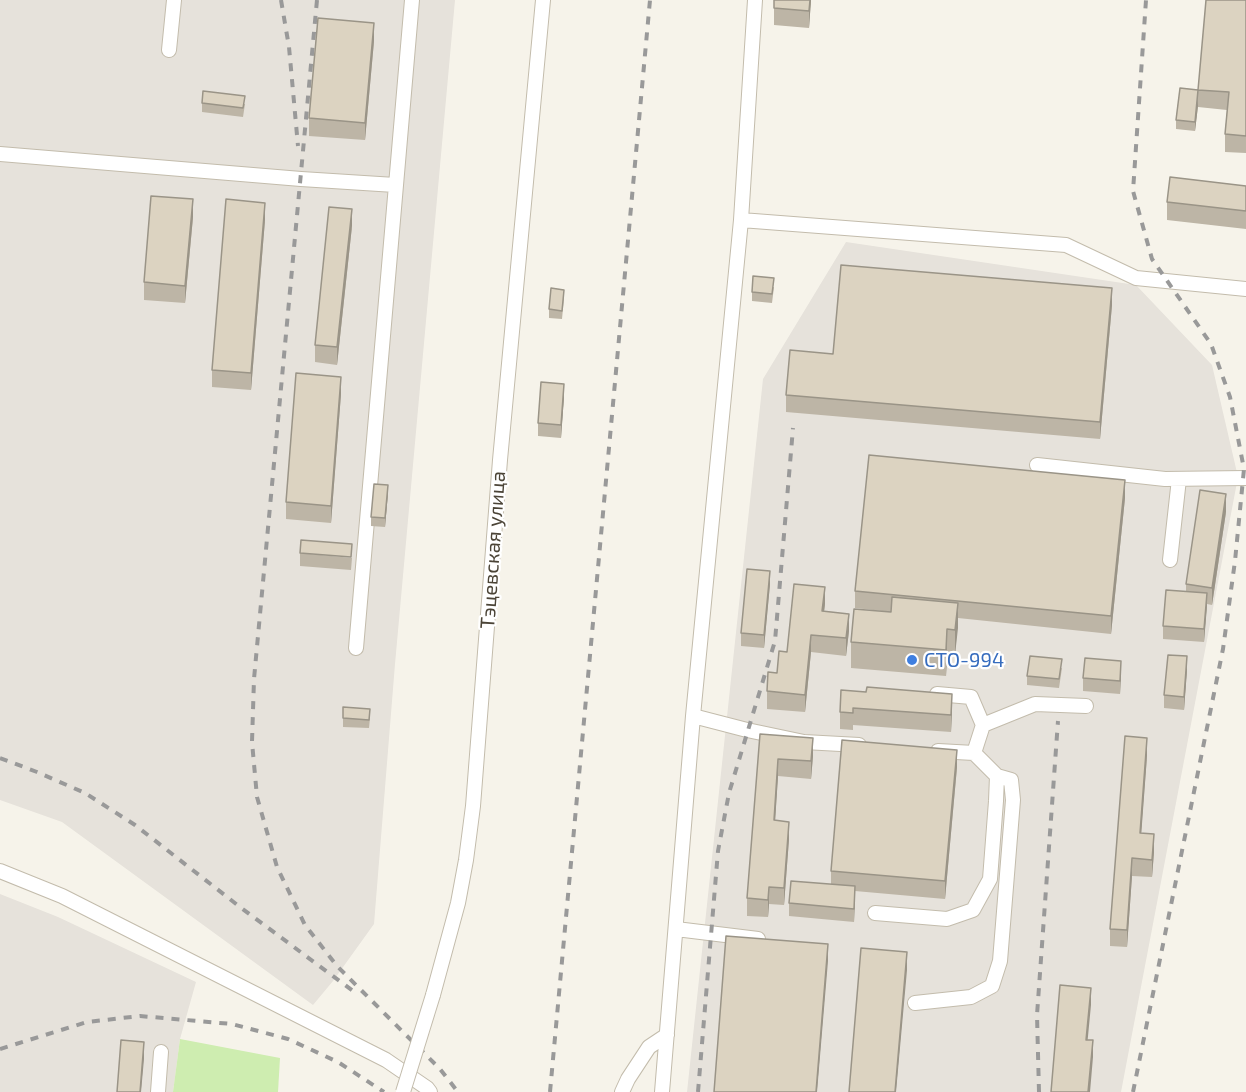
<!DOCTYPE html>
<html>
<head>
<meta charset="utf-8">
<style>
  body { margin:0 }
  canvas { display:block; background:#f6f3ea }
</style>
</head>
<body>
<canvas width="1246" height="1092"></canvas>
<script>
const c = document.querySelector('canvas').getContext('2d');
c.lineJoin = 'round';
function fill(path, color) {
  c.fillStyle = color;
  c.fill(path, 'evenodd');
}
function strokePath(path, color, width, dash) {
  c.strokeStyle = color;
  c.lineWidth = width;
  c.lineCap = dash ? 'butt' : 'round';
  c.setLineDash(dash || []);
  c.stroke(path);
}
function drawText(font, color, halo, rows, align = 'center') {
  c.font = font + ' "Exo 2",sans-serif';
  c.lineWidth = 4.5;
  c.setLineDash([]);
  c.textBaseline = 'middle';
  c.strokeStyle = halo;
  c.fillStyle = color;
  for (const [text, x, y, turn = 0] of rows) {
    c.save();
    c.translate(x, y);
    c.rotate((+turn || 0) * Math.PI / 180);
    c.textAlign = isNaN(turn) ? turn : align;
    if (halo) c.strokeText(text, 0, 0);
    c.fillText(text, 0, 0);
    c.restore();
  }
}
fill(new Path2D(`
  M0 0H455L395 664 374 924 333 981 313 1005 62 822 0 800Z
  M846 242 1136 285 1212 365 1238 477 1121 1092H687L763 379Z
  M0 894 58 917 196 982 180 1039 173 1092H0Z`), '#e6e2db');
fill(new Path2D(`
  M180 1039 280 1058 278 1092H173Z`), '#ceedb0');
const minor = new Path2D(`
  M169 50 174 0
  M0 154 301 179 395 185
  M741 220 1066 245 1136 278 1246 289
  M1037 465 1165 479 1246 478
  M1170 560 1179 479
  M356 648 412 0
  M937 694 971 697 983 725 974 753 938 751
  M693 716 747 730 804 742 859 745
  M983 725 1035 704 1086 706
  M0 871 62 896 386 1060 427 1088 430 1092
  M875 913 947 919 973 910 990 879 996 801 997 776 974 753
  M676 929 758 939
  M433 995 458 903 466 860 473 806 500 460 543 0
  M915 1003 971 997 992 986 1000 961 1013 800 1011 780 997 776
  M158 1092 161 1052
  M622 1092 628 1079 649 1047 667 1035
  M662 1092 693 716 741 220 755 0`);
strokePath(minor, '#c3bcac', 16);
strokePath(minor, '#fff', 14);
strokePath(new Path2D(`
  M281 0 289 47 298 146
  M317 0 254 679 252 742 257 797 277 867 305 925 337 966 440 1069 458 1092
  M0 758 37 772 85 793 135 825 240 907 353 991
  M0 1049 87 1022 140 1016 232 1024 288 1039 338 1062 384 1092
  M550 1092 650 0
  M698 1092 718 851 729 793 775 641 793 428
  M1039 1092 1037 1015 1058 721
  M1133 1092 1223 649 1235 561 1244 469 1230 397 1211 344 1152 259 1133 191 1146 0`), '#999', 4, [8, 8]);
const minorBridge = new Path2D(`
  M403 1092 433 995`);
strokePath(minorBridge, '#c3bcac', 16, []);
strokePath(minorBridge, '#fff', 14);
fill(new Path2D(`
  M811 0 809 28 774 25V8Z
  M1246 0V153L1225 152V134L1227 110 1198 107V106L1195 131 1176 129V120L1198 90Z
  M374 41 365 140 309 136V118Z
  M202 103 245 104 243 117 202 112Z
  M1246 186V229L1167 220V202Z
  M193 217 185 303 144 300V282Z
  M265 220 251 390 212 387V370Z
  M352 226 337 365 315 362V345Z
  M774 287 772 303 752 301V292Z
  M564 298 562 319 549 318V309Z
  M1112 305 1100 439 786 412V395L833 354Z
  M341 394 331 523 286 519V502Z
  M564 397 561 438 538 436V423Z
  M388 493 385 527 371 526V517Z
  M1125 498 1111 634 958 618 955 655H947L946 676 851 668V642L891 612 855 608V591Z
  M1226 512 1212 605 1207 604 1204 642 1163 639V626L1186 591V584Z
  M300 553 352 558 351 570 300 566Z
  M770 584 764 648 741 646V633Z
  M825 604 824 611 849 631 846 656 811 652 805 712 767 709V691L777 673 787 652Z
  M1062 668 1059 688 1027 685V676Z
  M1187 670 1184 710 1164 708V695Z
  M1121 674 1120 694 1083 691V678Z
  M841 690 952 711 951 732 853 725V730L840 729V712Z
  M343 718H370L369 728 343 727Z
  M760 734 813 756 811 779 778 776 775 821 789 839 784 905 769 904 768 917 747 916V898Z
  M1147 756 1141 833 1154 852 1152 877 1132 876 1127 947 1110 946V929Z
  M957 767 945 899 855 891 854 922 789 916V903L831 884V871Z`), '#bdb5a6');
fill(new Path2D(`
  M810 0H811L809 28V11Z
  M374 23V41L365 140V123Z
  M1198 97V106L1195 131V122Z
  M193 199V217L185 303V286Z
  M265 203V220L251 390V373Z
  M352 209V226L337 365V347Z
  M1112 288V305L1100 439V422Z
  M341 377V394L331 523V506Z
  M564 384V397L561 438V425Z
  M1125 480V498L1111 634V616Z
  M388 485V493L385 527V518Z
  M1226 494V512L1212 605V588Z
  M770 571V584L764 648V635Z
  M825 587V604L822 628V611Z
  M1207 593V606L1204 642V629Z
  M958 603V628L955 655V630Z
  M849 614V631L846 656V638Z
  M947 629V655L946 676V650Z
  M811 635V652L805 712V695Z
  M1187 656V670L1184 710V697Z
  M1121 661V674L1120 694V681Z
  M952 694V711L951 732V715Z
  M813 738V756L811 779V761Z
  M1147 738V756L1140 851V833Z
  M957 750V767L945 899V881Z
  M778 759V776L774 838V820Z
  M789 822V839L784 905V888Z
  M1154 834V852L1152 877V860Z
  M1132 858V876L1127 947V930Z
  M855 886V899L854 922V909Z
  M769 887V904L768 917V900Z
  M828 944V961L817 1092H816Z
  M907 952V970L896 1092H895Z
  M1091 988V1005L1086 1057V1040Z
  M1093 1040V1057L1090 1092H1088Z
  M144 1042V1059L141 1092H140Z`), '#9a9487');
const building = new Path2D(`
  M774 0H810L809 11 774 8Z
  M1206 0H1246V136L1225 134 1229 92 1198 90Z
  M318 18 374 23 365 123 309 118Z
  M1180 88 1198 90 1195 122 1176 120Z
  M203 91 245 96 243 108 202 103Z
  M1170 177 1246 186V211L1167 202Z
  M151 196 193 199 185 286 144 282Z
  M226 199 265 203 251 373 212 370Z
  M329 207 352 209 337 347 315 345Z
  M841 265 1112 288 1100 422 786 395 790 350 833 354Z
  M753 276 774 278 772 294 752 292Z
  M551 288 564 290 562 311 549 309Z
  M296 373 341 377 331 506 286 502Z
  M541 382 564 384 561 425 538 423Z
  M869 455 1125 480 1111 616 855 591Z
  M374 484 388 485 385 518 371 517Z
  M1200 490 1226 494 1212 588 1186 584Z
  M301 540 352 544 351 557 300 553Z
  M747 569 770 571 764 635 741 633Z
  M794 584 825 587 822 611 849 614 846 638 811 635 805 695 767 691 768 672 777 673 779 651 787 652Z
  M1166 590 1207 593 1204 629 1163 626Z
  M892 597 958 603 955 630 947 629 946 650 851 642 854 609 891 612Z
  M1168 655 1187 656 1184 697 1164 695Z
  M1030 656 1062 659 1059 679 1027 676Z
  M1085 658 1121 661 1120 681 1083 678Z
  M867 687 952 694 951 715 853 708V713L840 712 841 690 866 692Z
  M343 707 370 709 369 720 343 718Z
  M760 734 813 738 811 761 778 759 774 820 789 822 784 888 769 887 768 900 747 898Z
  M1125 736 1147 738 1140 833 1154 834 1152 860 1132 858 1127 930 1110 929Z
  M842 740 957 750 945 881 831 871Z
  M791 881 855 886 854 909 789 903Z
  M726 936 828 944 816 1092H714Z
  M861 948 907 952 895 1092H849Z
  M1060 985 1091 988 1086 1040H1093L1088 1092H1051Z
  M121 1040 144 1042 140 1092H117Z`);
fill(building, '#dcd3c1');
strokePath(building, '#9a9487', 1.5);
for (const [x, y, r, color] of [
  [912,660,6,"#3f7fe0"]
]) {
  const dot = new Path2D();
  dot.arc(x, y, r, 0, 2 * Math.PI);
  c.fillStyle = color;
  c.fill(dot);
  strokePath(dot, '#fff', 2);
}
drawText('20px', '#4b4437', '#fff', [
  ["Тэцевская улица",493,550,-86]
]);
drawText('20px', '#366cbe', '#fff', [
  ["СТО-994",924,660]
], 'left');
</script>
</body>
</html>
